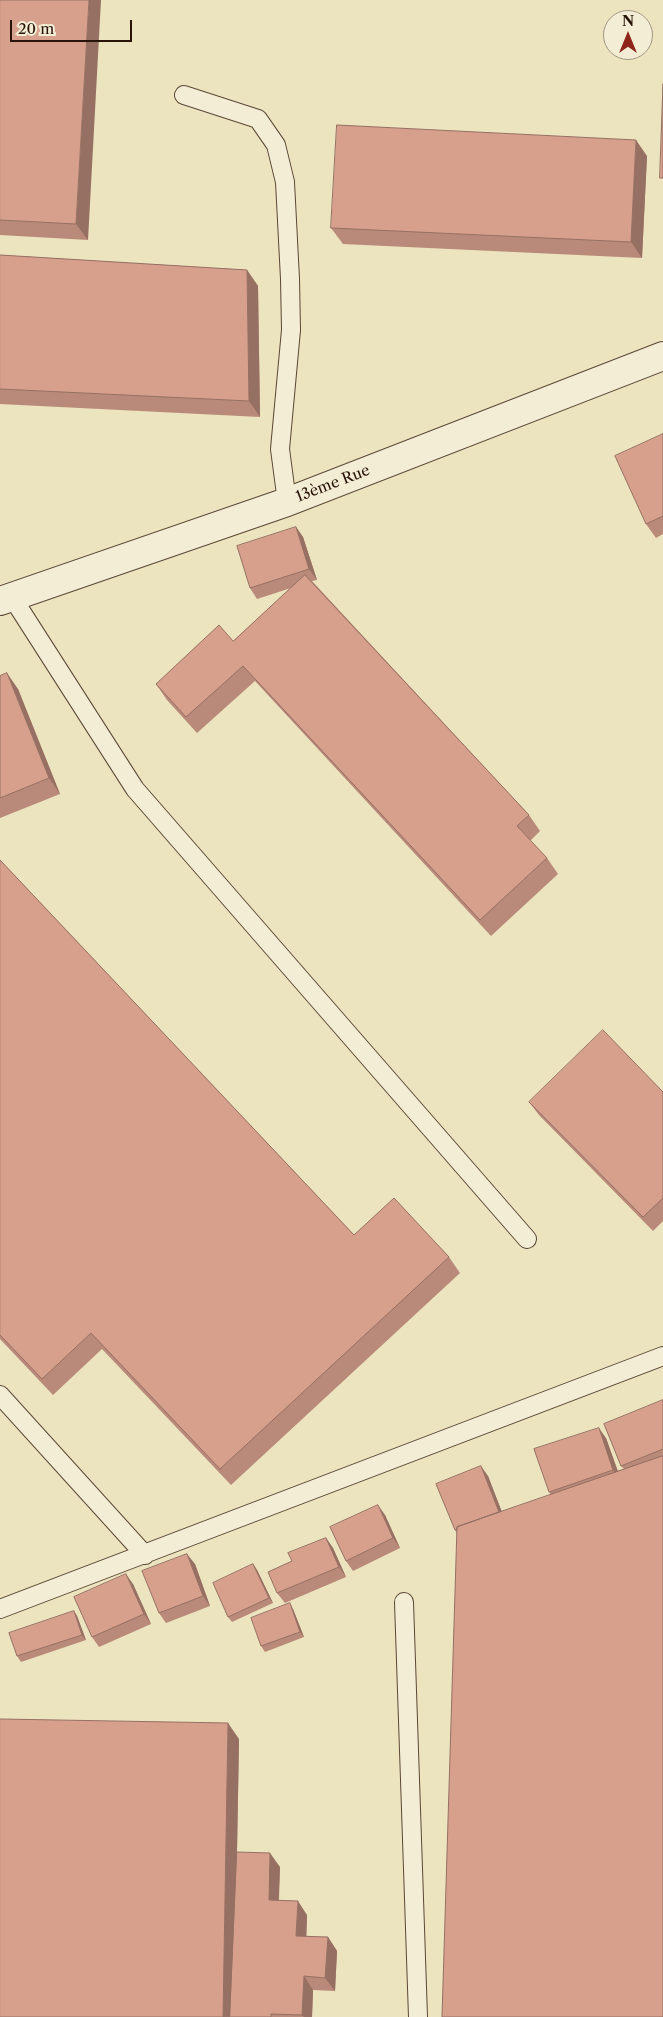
<!DOCTYPE html>
<html>
<head>
<meta charset="utf-8">
<style>
  body { margin:0 }
  #map { position:relative; width:663px; height:2017px; overflow:hidden; background:#ece3bf; font-family:"Libre Caslon Text",serif }
  canvas { display:block }
  .north { position:absolute; left:603px; top:10px; width:50px; height:50px; box-sizing:border-box; background:#f3edd5; border:1px solid #a29683; border-radius:50%; rotate:0deg; font-size:14px; font-weight:700; line-height:20px; text-align:center; color:#291409 }
  .north::after { content:''; display:block; margin:auto; width:18px; height:22px; background:#8f2418; clip-path:polygon(50% 0,100% 100%,50% 72%,0 100%) }
  .scale { position:absolute; left:10px; top:20px; width:122px; height:22px; box-sizing:border-box; border:2px solid #291409; border-top:0; padding-left:6px; font-size:15px; line-height:18px; white-space:nowrap; color:#291409; -webkit-text-stroke:4px #f3edd5; paint-order:stroke }
</style>
</head>
<body>
<div id="map">
<canvas width="663" height="2017"></canvas>
<div class="north">N</div>
<div class="scale">20 m</div>
</div>
<script>
const c = document.querySelector('canvas').getContext('2d');
c.lineJoin = 'round';
function strokePath(path, color, width, dash) {
  c.strokeStyle = color;
  c.lineWidth = width;
  c.lineCap = dash ? 'butt' : 'round';
  c.setLineDash(dash || []);
  c.stroke(path);
}
function fill(path, color) {
  c.fillStyle = color;
  c.fill(path, 'evenodd');
}
function drawText(font, color, halo, rows, align = 'center') {
  c.font = font + ' "Libre Caslon Text",serif';
  c.lineWidth = 4;
  c.setLineDash([]);
  c.textBaseline = 'middle';
  c.strokeStyle = halo;
  c.fillStyle = color;
  for (const [text, x, y, turn = 0] of rows) {
    c.save();
    c.translate(x, y);
    c.rotate((+turn || 0) * Math.PI / 180);
    c.textAlign = isNaN(turn) ? turn : align;
    if (halo) c.strokeText(text, 0, 0);
    c.fillText(text, 0, 0);
    c.restore();
  }
}
const lane = new Path2D(`
  M184 95 258 119 276 145 285 182 290 279 291 330 280 449 287 502
  M12 597 135 789 527 1239
  M0 1395 145 1555
  M404 1602 418 2017
  M0 1609 663 1356`);
const street = new Path2D(`
  M0 601 287 502 663 356`);
strokePath(lane, '#5a4836', 20);
strokePath(street, '#5a4836', 30);
strokePath(lane, '#f3edd5', 18);
strokePath(street, '#f3edd5', 28);
fill(new Path2D(`
  M0 0 88 240 0 235Z
  M647 156 642 258 343 244 331 228Z
  M0 255 247 270 258 286 260 417 0 404Z
  M663 434V534L656 538 646 524Z
  M296 527 303 537 317 580 312 581 529 815 540 831 530 841 547 858 558 874 491 936 255 681 197 733 167 700 156 684 233 641 291 588 257 599 250 588Z
  M0 676 18 689 60 794 0 818Z
  M0 860 354 1235 449 1257 460 1273 231 1485 102 1349 53 1395 0 1339Z
  M663 1092V1221L653 1231 539 1115 529 1102Z
  M663 1400V2017L457 1534 455 1530 488 1476 502 1512 551 1495 549 1492 606 1438 618 1471 624 1469 621 1466Z
  M385 1515 400 1548 353 1571 346 1561Z
  M326 1538 333 1548 346 1577 285 1603 277 1593 292 1561Z
  M195 1564 210 1606 166 1623 159 1613Z
  M253 1564 257 1570 273 1603 232 1622 228 1617Z
  M133 1584 151 1624 99 1647 92 1637Z
  M293 1609 304 1637 265 1652 261 1646Z
  M74 1611 77 1616 86 1640 21 1662 17 1656Z
  M239 1739 237 1852 280 1867 279 1901 307 1915 306 1937H328L337 1951 335 1991 313 1990 312 2017H0Z`), '#b98a79');
fill(new Path2D(`
  M89 0H101L88 240 76 224Z
  M636 140 647 156 642 258 631 242Z
  M247 270 258 286 260 417 249 401Z
  M296 527 303 537 317 580 309 569Z
  M7 673 18 689 60 794 49 778Z
  M599 1428 606 1438 621 1481 613 1470Z
  M481 1466 488 1476 506 1523 499 1512Z
  M378 1505 385 1515 400 1548 393 1538Z
  M326 1538 333 1548 346 1577 339 1567Z
  M187 1554 195 1564 210 1606 203 1596Z
  M253 1564 257 1570 273 1603 269 1598Z
  M126 1574 133 1584 151 1624 144 1614Z
  M290 1603 293 1609 304 1637 300 1632Z
  M74 1611 77 1616 86 1640 82 1635Z
  M228 1723 239 1739 234 2017H223Z
  M270 1853 280 1867 278 1914 269 1900Z
  M298 1901 307 1915 306 1950 296 1936Z
  M328 1937 337 1951 335 1991 325 1978Z
  M304 1976 313 1990 312 2017H304L302 2015Z`), '#967063');
const building = new Path2D(`
  M0 0H89L76 224 0 220Z
  M663 84V178H660Z
  M337 125 636 140 631 242 331 228Z
  M0 255 247 270 249 401 0 389Z
  M663 434V516L646 524 615 456Z
  M296 527 309 569 250 588 237 546Z
  M305 575 529 815 517 826 547 858 480 920 243 666 186 717 156 684 219 625 233 641Z
  M7 673 49 778 0 798V676Z
  M0 860 354 1235 394 1198 449 1257 220 1469 91 1333 42 1379 0 1335Z
  M603 1030 663 1092V1198L643 1217 529 1102Z
  M663 1400V1449L621 1466 604 1424Z
  M599 1428 613 1470 549 1492 534 1449Z
  M663 1456V2017H442L457 1527Z
  M481 1466 499 1512 457 1527V1529L455 1530 436 1484Z
  M378 1505 393 1538 346 1561 330 1527Z
  M326 1538 339 1567 277 1593 268 1572 292 1561 288 1553Z
  M187 1554 203 1596 159 1613 142 1571Z
  M253 1564 269 1598 228 1617 213 1583Z
  M126 1574 144 1614 92 1637 74 1597Z
  M290 1603 300 1632 261 1646 251 1618Z
  M74 1611 82 1635 17 1656 9 1633Z
  M0 1719 228 1723 223 2017H0Z
  M237 1852 270 1853 269 1900 298 1901 296 1936 328 1937 325 1978 304 1976 302 2015 271 2014V2017H230Z`);
fill(building, '#d7a08d');
strokePath(building, '#967063', 1);
drawText('15px', '#291409', '#f3edd5', [
  ["13ème Rue",333,484,-21]
]);
</script>
</body>
</html>
